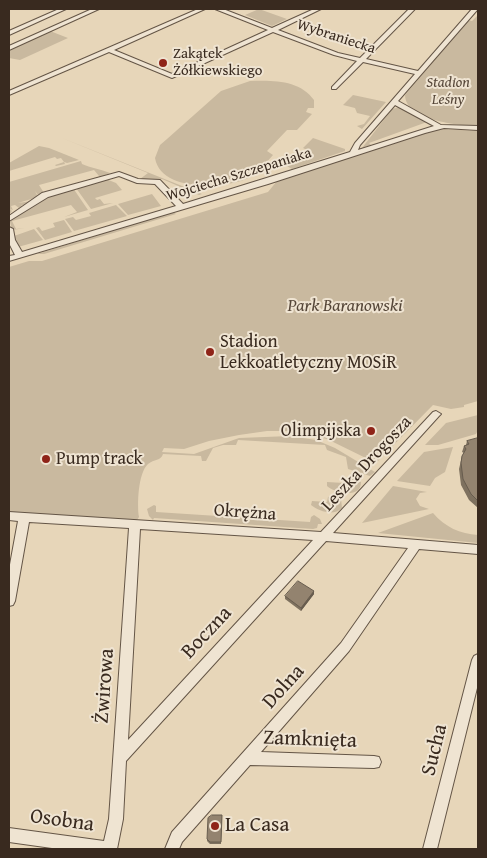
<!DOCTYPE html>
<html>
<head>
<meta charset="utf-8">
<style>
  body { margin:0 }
  #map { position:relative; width:487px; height:858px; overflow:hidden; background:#e7d6b9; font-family:"Gentium Book Plus",serif }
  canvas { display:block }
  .frame { position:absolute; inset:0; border:10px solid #392a1f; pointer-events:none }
</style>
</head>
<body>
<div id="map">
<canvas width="487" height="858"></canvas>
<div class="frame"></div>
</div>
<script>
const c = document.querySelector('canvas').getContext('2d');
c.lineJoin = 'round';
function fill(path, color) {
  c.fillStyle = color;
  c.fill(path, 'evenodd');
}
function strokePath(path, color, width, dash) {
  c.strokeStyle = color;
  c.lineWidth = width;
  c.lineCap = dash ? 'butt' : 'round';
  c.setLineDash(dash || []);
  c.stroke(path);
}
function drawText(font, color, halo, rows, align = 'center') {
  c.font = font + ' "Gentium Book Plus",serif';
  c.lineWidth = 4;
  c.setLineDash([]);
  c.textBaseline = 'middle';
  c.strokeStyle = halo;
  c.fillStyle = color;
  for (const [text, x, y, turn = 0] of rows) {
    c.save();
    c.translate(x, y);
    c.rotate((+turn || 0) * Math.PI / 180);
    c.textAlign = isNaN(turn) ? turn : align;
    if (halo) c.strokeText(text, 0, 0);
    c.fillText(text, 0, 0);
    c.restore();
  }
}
fill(new Path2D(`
  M259 9 287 19 272 26 245 15Z
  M478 15V127C458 124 406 122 405 95L468 20 472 21Z
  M50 31 68 38 20 60 9 58V50Z
  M250 81C273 80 300 80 314 100V108H308L306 112 312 114 297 130H287L267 151 273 155C266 163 259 172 251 177 227 189 161 193 155 158L160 145 167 139 221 91Z
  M353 95 386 102 362 129 357 126 364 124 370 116 357 113 355 108 343 105Z
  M400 107 427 122 369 143 371 145 362 148 392 109Z
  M443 129 478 131V401L464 405V407L451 409 433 405 376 463 327 439 292 431H267L239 435 209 441 184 449 164 448 162 452 194 454 239 438 290 436 316 440 335 448 375 472 370 476 348 469 346 457 327 450 325 445 238 440 236 445H223L213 448 206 461H202L201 456 163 454C161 461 154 459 148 464 138 473 137 505 139 517L137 520 9 512V267L29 261H42L268 192 277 181 427 132Z
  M62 138 202 194 199 195 162 179H140L148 173Z
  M313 138 345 149V151L292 169 285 165 292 158 298 159 307 150 303 148Z
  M39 146 49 148 79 160 67 163 64 162 65 164 56 166 55 165 64 162 61 158 57 159 55 157 9 171V163Z
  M81 161 82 164C90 168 101 169 110 173L98 178 99 176 94 170 39 185 44 193 38 195 35 191 38 197 18 203 32 201 24 205H21L23 206 19 208 15 205 11 206 13 210 10 209 12 211 9 215V182Z
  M106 179 116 183 122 190 95 198 97 200 100 199 104 204 113 203 91 209 76 188Z
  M73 188 88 210 64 217 77 212 71 205 12 221 16 229 25 228 12 230 10 222 12 217 48 195Z
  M152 194 161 206 128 215 118 204Z
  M116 205 127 216 74 231 65 219 73 217 76 220 91 216 89 213Z
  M173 212 176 214 44 254H37Z
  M64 220 72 232 45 240 36 228 39 227 42 231 55 227 53 223Z
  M34 229 43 240 18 247 14 236Z
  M478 415V430L476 434 438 445H425L446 423Z
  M453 447 445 472 435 478 430 486 397 481 424 452Z
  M349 477 361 482C361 500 333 492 327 486V482L344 483V479Z
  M393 486 427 492 420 493 416 499 420 506 429 509 362 523Z
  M332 496 341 499 342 508C334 516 320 512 311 505L312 501 327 502 328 497Z
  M154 505 156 506V512L310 522 311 517 314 515 320 519 322 524H318L317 528 313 529 154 518 153 520 149 516 147 509Z
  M433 513C445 527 460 534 478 535V543L378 533Z`), '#c9b99f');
const minor = new Path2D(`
  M59 9H66L9 35V31Z
  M92 9H99L9 50V46Z
  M198 9H205L114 50 172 74 268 30 215 9H223L272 28 314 9H321L278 30 338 53 360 58 409 9H415L366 59 418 71 472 9H478L398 101 441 125 478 126V130L444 128 425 133 268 184 9 261V256L15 255 9 243V227L13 229 15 240 22 252 176 206 155 184 137 183 119 176 48 197 9 221V216L42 193 119 172 138 179 160 180 183 204 350 152 355 143 415 74 363 62 336 89H332V87L357 61 334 55 273 32 172 78 109 52 9 95V91ZM395 105 434 126 358 150 360 145Z
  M436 411 441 414 439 416 333 533 478 545V554L419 549 349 651 261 752 374 756 379 757 381 762 379 767 374 768 250 765 182 842 179 849H165L172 832 341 643 408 548 326 541 126 761 123 819 117 849H59L9 842V828L104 841 109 819 129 528 29 522 15 601 13 605 9 606V570L18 521 9 520V512L321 532 433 412ZM140 529 313 540 128 740Z
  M478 654V684L437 849H423L472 660 474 656Z`);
strokePath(minor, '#645546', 2);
fill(minor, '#efe4d2');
fill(new Path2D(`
  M478 438V508L469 500 461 485 459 469 462 456 464 453 462 452 464 446 466 445 467 441Z
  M314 591V594L301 611 285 599V596Z
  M222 815 221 844H210L207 841V839Z`), '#7e715f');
fill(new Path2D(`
  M314 591V594L301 611V608Z`), '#675c4e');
const building = new Path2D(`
  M478 438V501L471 494 463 479 461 463 462 456 466 449 464 446 469 444 467 441Z
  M298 581 314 591 301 608 285 596Z
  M212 815H222L221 842H210L207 839 208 818Z`);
fill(building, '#93836f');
strokePath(building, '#675c4e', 1);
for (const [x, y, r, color] of [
  [163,63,5,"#8f2418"],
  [210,352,5,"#8f2418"],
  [371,431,5,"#8f2418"],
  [46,459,5,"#8f2418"],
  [215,826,5,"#8f2418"]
]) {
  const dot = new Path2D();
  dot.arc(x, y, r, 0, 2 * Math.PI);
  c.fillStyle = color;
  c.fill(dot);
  strokePath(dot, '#efe4d2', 2);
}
drawText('15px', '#392a1f', '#efe4d2', [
  ["Wybraniecka",336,37,18],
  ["Wojciecha Szczepaniaka",239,175,-17]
]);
drawText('15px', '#392a1f', '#efe4d2', [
  ["Zakątek",173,54],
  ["Żółkiewskiego",173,71]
], 'left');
drawText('italic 15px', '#564739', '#efe4d2', [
  ["Stadion",448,83],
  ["Leśny",448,100]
]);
drawText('italic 18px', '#564739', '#efe4d2', [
  ["Park Baranowski",345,306]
]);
drawText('18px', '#392a1f', '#efe4d2', [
  ["Stadion",220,342],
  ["Lekkoatletyczny MOSiR",220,363],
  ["Olimpijska",361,431,"right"],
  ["Pump track",56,459]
], 'left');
drawText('18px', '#392a1f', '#efe4d2', [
  ["Leszka Drogosza",367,464,-47],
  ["Okrężna",245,513,4]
]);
drawText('21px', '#392a1f', '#efe4d2', [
  ["Boczna",207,633,-47],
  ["Żwirowa",105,686,-86],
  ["Dolna",284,687,-48],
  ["Zamknięta",310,740,2],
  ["Sucha",435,750,-76],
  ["Osobna",62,821,8]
]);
drawText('21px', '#392a1f', '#efe4d2', [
  ["La Casa",225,826]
], 'left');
</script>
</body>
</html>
